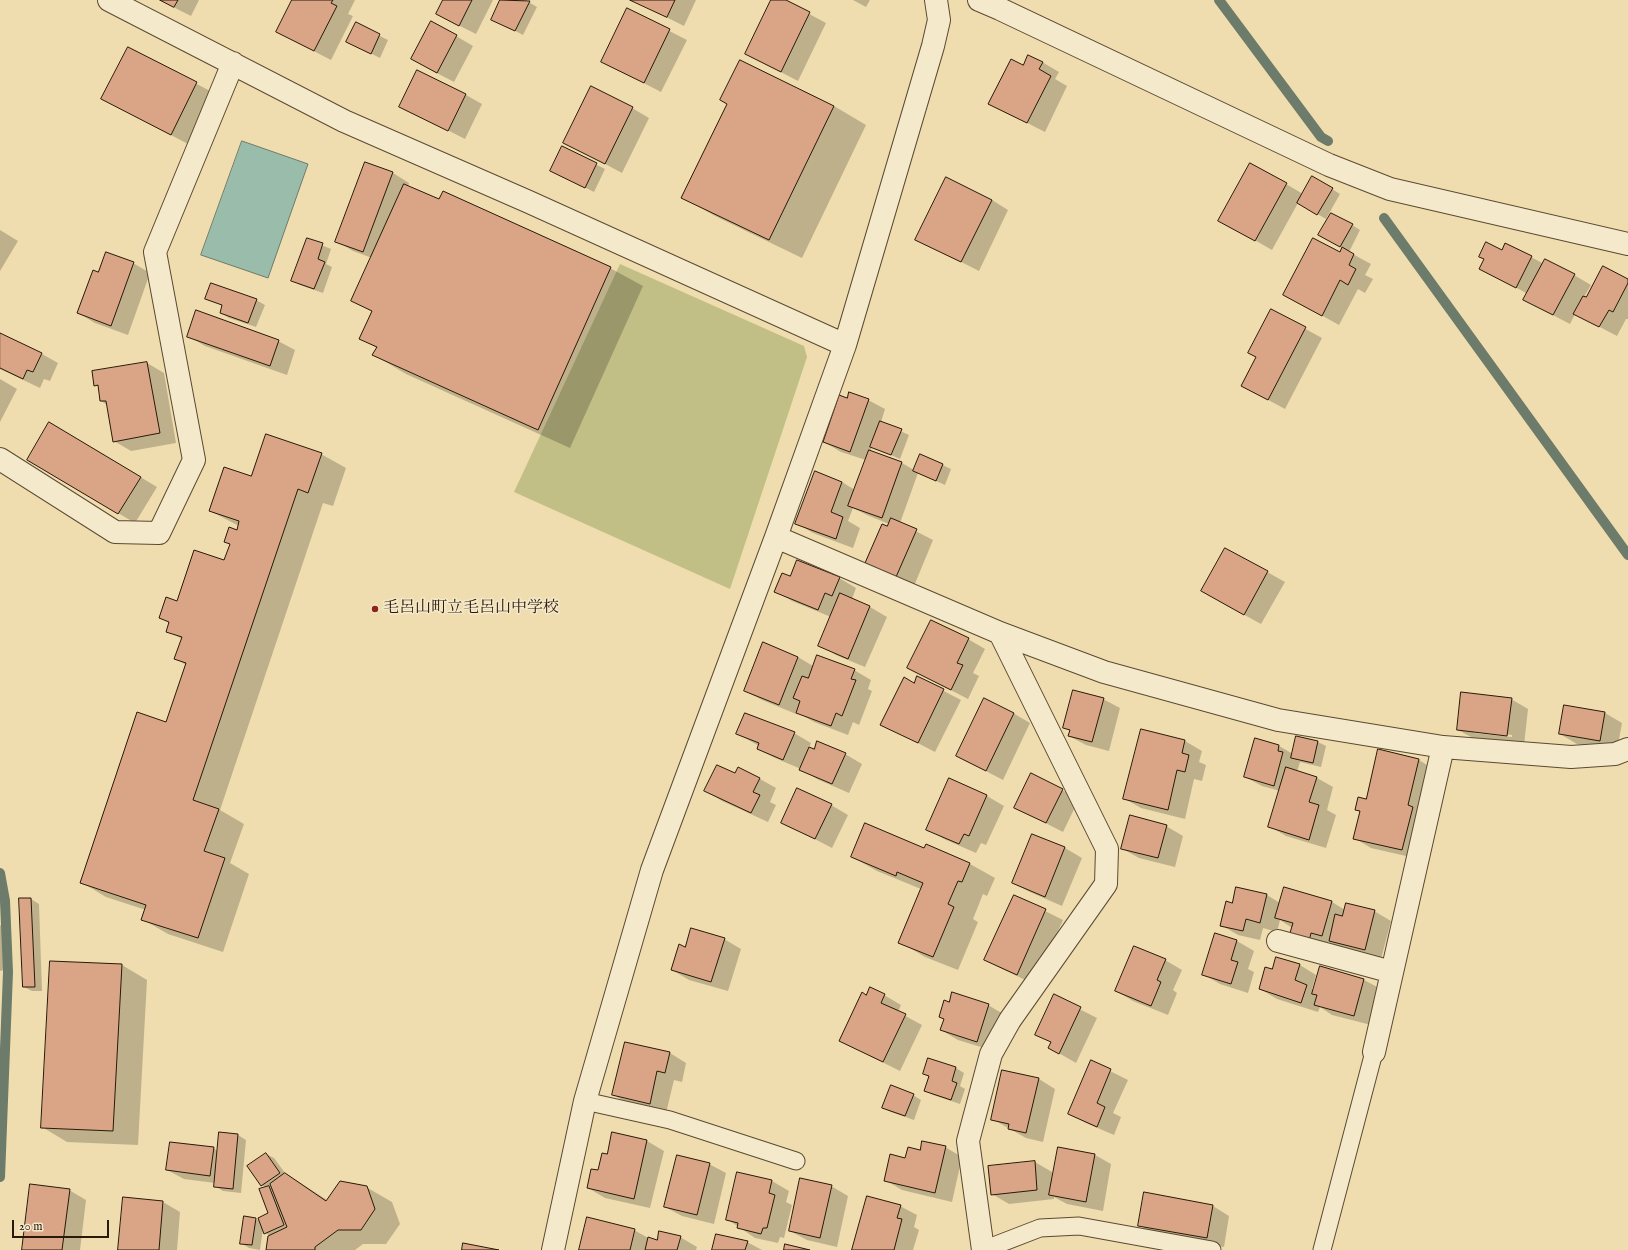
<!DOCTYPE html>
<html>
<head>
<meta charset="utf-8">
<style>
  body { margin:0 }
  #map { position:relative; width:1628px; height:1250px; overflow:hidden; background:#efddaf; font-family:"IM FELL English",serif }
  canvas { display:block }
  .scale { position:absolute; left:12px; top:1220px; width:97px; height:18px; box-sizing:border-box; border:2px solid #281908; border-top:0; padding-left:5px; font-size:12px; line-height:14px; white-space:nowrap; color:#281908; -webkit-text-stroke:3px #f5e9cb; paint-order:stroke }
</style>
</head>
<body>
<div id="map">
<canvas width="1628" height="1250"></canvas>
<div class="scale">20 m</div>
</div>
<script>
const c = document.querySelector('canvas').getContext('2d');
c.lineJoin = 'round';
function fill(path, color) {
  c.fillStyle = color;
  c.fill(path, 'evenodd');
}
function strokePath(path, color, width, dash) {
  c.strokeStyle = color;
  c.lineWidth = width;
  c.lineCap = dash ? 'butt' : 'round';
  c.setLineDash(dash || []);
  c.stroke(path);
}
function drawText(font, color, halo, rows, align = 'center') {
  c.font = font + ' "IM FELL English","Noto Serif JP",serif';
  c.lineWidth = 3;
  c.setLineDash([]);
  c.textBaseline = 'middle';
  c.strokeStyle = halo;
  c.fillStyle = color;
  for (const [text, x, y, turn = 0] of rows) {
    c.save();
    c.translate(x, y);
    c.rotate((+turn || 0) * Math.PI / 180);
    c.textAlign = isNaN(turn) ? turn : align;
    if (halo) c.strokeText(text, 0, 0);
    c.fillText(text, 0, 0);
    c.restore();
  }
}
fill(new Path2D(`
  M620 264 804 346 807 357 730 589 514 492Z`), '#c1bf86');
const water = new Path2D(`
  M242 141 308 164 268 278 201 255Z`);
fill(water, '#9abcab');
strokePath(water, '#6c7b6a', 1);
fill(new Path2D(`
  M159 0H199L191 16Z
  M293 0H355L348 14 353 16 331 60 294 41Z
  M444 0H493L476 34 454 23Z
  M502 0H525L537 7 523 35 493 19Z
  M632 0H696L684 26Z
  M772 0H783L826 23 798 81 746 54Z
  M853 0H870L866 7Z
  M628 10 687 40 661 92 603 62Z
  M356 24 388 40 380 58 356 46Z
  M456 36 473 46 454 82 429 69Z
  M128 48 214 93 188 144 102 99Z
  M741 61 834 106 866 125 802 258 715 216 682 197 728 104Z
  M1042 62 1059 72 1055 79 1067 86 1045 132 990 104 1023 67Z
  M466 95 482 104 465 139 400 106Z
  M632 108 649 118 622 173 564 142Z
  M563 148 605 169 594 192 560 175Z
  M365 163 393 173 409 183 408 187 610 268 643 286 570 448 406 374 374 355 377 348 360 339 373 312 352 301 372 258 353 251 336 241Z
  M1313 177 1340 194 1326 219 1298 203 1272 250 1237 230 1286 184 1303 194Z
  M992 200 1008 210 979 271 916 239Z
  M1352 225 1360 230 1349 252 1371 264 1365 275 1373 279 1365 293 1358 289 1339 325 1301 304 1343 248 1328 240Z
  M0 230 18 241 0 271Z
  M307 239 331 249 326 264 332 267 323 293 300 285 292 280Z
  M1502 251 1531 257 1544 264 1574 275 1591 285 1584 297 1587 299 1628 280V319H1626L1617 336 1575 314 1570 324 1541 309 1528 294 1481 269Z
  M133 263 150 273 128 335 95 323 78 313 98 273Z
  M206 299 256 300 265 305 256 327 229 318 221 313 223 306Z
  M1271 310 1322 338 1285 409 1259 395Z
  M0 334 42 354 58 363 50 381 44 379 40 388 0 369Z
  M188 336 278 341 295 350 287 375 205 346Z
  M147 363 164 373 176 443 131 451 114 441 107 405 101 401 99 387 95 385Z
  M0 379 17 389 0 422Z
  M848 399 868 400 885 409 881 422 909 435 900 459 872 447 870 452 902 463 914 470 921 455 951 469 945 485 918 473 900 523 933 540 914 586 883 573 866 563 889 524 867 515 853 508 848 521 860 528 853 548 813 533 796 523 815 473 842 482 855 490 866 460 841 452 824 442Z
  M67 433 157 487 135 523 118 513Z
  M321 454 346 468 333 506 323 503 220 810 244 824 230 863 249 874 223 952 168 934 142 919 146 910 106 897 81 882 166 723 186 665 176 659 182 639 167 631 170 623 160 618 225 562 231 545 225 541 237 531 239 526 210 511 252 477Z
  M1226 549 1285 582 1261 624 1219 601Z
  M839 578 856 588 852 599 870 607 887 617 865 667 836 655 820 645 831 617 792 601 776 591Z
  M968 639 985 649 973 673 979 676 968 699 908 668Z
  M763 644 798 657 813 666 854 670 871 680 868 689 872 691 859 725 853 722 848 735 814 722 797 712 796 714 762 700 745 691Z
  M917 677 961 700 935 752 881 724 914 684Z
  M1103 699 1120 708 1109 751 1086 745 1069 736 1070 731 1065 728Z
  M1511 699 1528 709 1524 745 1475 739 1458 730ZM1474 731 1512 735V737L1474 733Z
  M1564 707 1605 713 1622 723 1617 750 1577 744 1560 734Z
  M1013 713 1030 723 1003 780 957 756Z
  M1141 730 1185 741 1202 751 1199 762 1206 765 1202 781 1194 779 1185 819 1141 808 1125 799Z
  M794 733 811 743 809 748 814 750 845 754 862 764 849 793 817 779 801 769 775 758 758 749 759 746 738 734Z
  M1297 737 1318 742 1326 746 1321 767 1300 762 1297 772 1317 778 1333 787 1327 810 1336 815 1326 848 1286 836 1269 826 1280 791 1262 786 1245 777 1279 746 1293 754Z
  M1419 760 1435 770 1419 859 1371 848 1354 838 1360 812 1356 809Z
  M760 779 776 788 770 802 776 805 768 822 722 801 706 791Z
  M950 780 987 796 1004 806 986 845 981 843 976 853 944 839 928 829Z
  M1062 790 1079 799 1063 832 1016 808Z
  M831 805 848 815 832 848 782 822Z
  M1166 826 1183 836 1175 867 1139 858 1123 849Z
  M1033 835 1065 848 1082 858 1062 906 1030 892 1013 883Z
  M926 845 970 864 995 878 987 896 983 894 973 919 978 922 958 970 925 957 900 942 921 889 877 871 852 857 925 849Z
  M1237 888 1267 895 1280 903 1285 889 1332 902 1345 910 1374 911 1391 921 1381 959 1347 950 1328 942 1326 950 1280 920 1277 932 1263 928 1260 940 1238 935 1221 925 1233 904Z
  M1015 896 1063 920 1034 984 1002 969 986 960Z
  M31 899 39 904 42 991H32L24 987Z
  M0 925 2 926 4 970 0 971Z
  M1216 935 1237 941 1254 951 1248 969 1254 972 1248 993 1220 984 1203 974Z
  M724 939 741 949 728 991 689 980 672 970 685 948Z
  M1277 958 1300 965 1316 975 1312 989 1314 990 1321 968 1364 980 1381 989 1371 1025 1332 1015 1320 1007 1318 1012 1277 999 1260 989 1273 970Z
  M1165 960 1182 970 1173 990 1177 993 1168 1015 1133 1001 1116 991Z
  M122 965 147 980 138 1145 67 1142 42 1127Z
  M884 995 901 1005 898 1012 922 1025 900 1071 840 1041 867 996Z
  M1054 996 1097 1018 1076 1063 1050 1048 1052 1043 1036 1034Z
  M988 1005 1005 1015 994 1051 958 1040 941 1030 945 1020 940 1017Z
  M670 1053 686 1063 682 1082 674 1080 666 1113 630 1104 613 1095Z
  M929 1059 956 1068 964 1073 960 1086 965 1089 960 1104 933 1095 925 1091 930 1077 924 1074Z
  M1092 1062 1128 1080 1113 1113 1121 1117 1114 1135 1086 1123 1069 1114Z
  M1039 1079 1055 1089 1043 1142 1026 1138 992 1119Z
  M913 1095 921 1100 914 1120 891 1112 883 1107Z
  M220 1133 238 1135 246 1140 241 1193 223 1191 215 1186V1183L184 1179 167 1170 213 1148 218 1151Z
  M613 1133 647 1141 664 1151 650 1208 605 1198 588 1188 607 1155Z
  M945 1147 962 1157 952 1202 902 1190 885 1180 906 1159 921 1151Z
  M266 1154 274 1158 285 1173 327 1200 366 1187 392 1202 400 1224 386 1244H363L355 1250H267L269 1235 265 1233 263 1229 260 1250 249 1248 241 1243 245 1217 256 1219 260 1221 270 1214 266 1188 262 1185Z
  M1095 1155 1111 1164 1103 1211 1067 1204 1054 1197V1199L1009 1204 992 1194 1035 1162 1052 1172V1179Z
  M709 1164 726 1173 714 1224 682 1216 665 1207Z
  M738 1173 772 1181 789 1191 786 1202 792 1205 784 1238 780 1237 778 1243 755 1238 727 1219Z
  M831 1186 848 1196 837 1247 807 1240 790 1231Z
  M69 1190 86 1200 80 1250H23Z
  M124 1199 163 1202 180 1212 177 1250H119Z
  M900 1206 917 1215 914 1227 919 1230 913 1250H853Z
  M1213 1206 1229 1216 1224 1247 1156 1235 1139 1225Z
  M634 1230 650 1239 658 1241 680 1237 697 1247 696 1250H580Z
  M747 1242 762 1250H713Z`), '#0003');
strokePath(new Path2D(`
  M1219 0 1321 137 1328 141
  M1384 218 1628 555
  M0 873 5 901 8 972 0 1177`), '#6c7b6a', 10);
const building = new Path2D(`
  M160 0H178L174 7Z
  M292 0H333L331 3 337 6 314 51 276 32Z
  M443 0H472L459 26 436 14Z
  M500 0 530 1 515 31 491 20Z
  M630 0H675L667 17Z
  M771 0H786L810 12 781 72 745 54Z
  M627 8 670 29 644 83 601 62Z
  M431 21 457 35 437 73 411 59Z
  M356 22 380 34 371 54 346 42Z
  M128 47 197 82 171 135 101 99Z
  M1028 55 1043 62 1039 69 1051 76 1027 123 988 104 1011 59 1023 65Z
  M740 60 834 106 769 240 681 198 727 104 720 100Z
  M417 70 466 94 448 131 399 107Z
  M591 86 633 107 605 164 563 143Z
  M562 146 597 163 585 188 550 171Z
  M365 162 393 172 363 252 335 242Z
  M1250 163 1287 183 1255 241 1218 221Z
  M1312 176 1333 188 1317 215 1297 203Z
  M946 177 992 200 961 262 915 240Z
  M404 184 439 199 443 191 611 267 538 430 372 355 377 347 359 339 372 311 351 301Z
  M1331 213 1353 224 1340 247 1318 235Z
  M307 238 323 243 318 259 325 262 314 289 291 281Z
  M1313 238 1340 252 1342 247 1354 254 1349 265 1356 269 1348 285 1340 280 1322 316 1283 295Z
  M1486 242 1502 250 1505 243 1532 256 1516 288 1479 269 1484 259 1479 257Z
  M106 252 134 262 111 326 77 313 93 270 98 272Z
  M1545 259 1575 274 1553 315 1523 300Z
  M1603 266 1628 279V283L1613 312 1609 310 1599 327 1573 314 1583 296 1586 297Z
  M211 283 257 299 248 323 220 313 222 305 205 299Z
  M1271 309 1306 327 1268 400 1241 386 1256 357 1248 353Z
  M196 310 279 340 270 366 187 337Z
  M0 333 42 353 33 372 27 370 23 379 0 368Z
  M147 362 160 433 113 442 106 401H100L98 385 94 386 92 371Z
  M849 392 869 399 850 452 823 442 839 395 847 398Z
  M880 421 902 429 891 455 870 447Z
  M49 422 141 477 118 514 27 460Z
  M266 434 322 453 308 493 298 489 193 800 219 809 204 851 225 858 198 938 141 920 146 905 80 883 137 712 166 722 186 663 174 659 182 637 166 632 169 622 159 618 166 597 177 601 194 550 224 560 230 544 224 542 229 527 237 530 239 521 209 511 224 467 251 476Z
  M869 450 902 462 882 518 848 506Z
  M920 454 943 464 936 481 913 471Z
  M815 471 842 482 831 512 843 517 836 539 795 524Z
  M891 518 917 529 896 577 865 563 882 524 887 526Z
  M1225 548 1268 571 1244 615 1201 591Z
  M797 560 840 577 832 596 825 593 818 610 774 592 782 573 790 576Z
  M840 593 870 606 848 659 818 646Z
  M931 620 969 638 957 663 963 665 951 690 907 668Z
  M763 642 798 657 779 705 744 691Z
  M817 655 855 669 851 679 856 680 842 716 836 713 831 726 796 713 800 701 793 698 802 676 808 678Z
  M917 676 944 689 918 743 880 725 904 677 914 683Z
  M1073 690 1104 698 1092 742 1068 736 1070 730 1063 728Z
  M1461 692 1512 698 1507 736 1457 730Z
  M984 698 1014 713 986 771 956 756Z
  M1564 705 1605 712 1600 741 1559 734Z
  M745 713 795 732 783 760 757 749 759 743 736 734Z
  M1141 729 1185 740 1182 753 1189 755 1185 772 1177 770 1168 810 1123 799Z
  M1296 736 1318 741 1313 763 1291 758Z
  M1255 738 1279 745 1278 751 1283 752 1274 786 1244 777Z
  M817 741 846 753 832 784 799 770 809 747 814 749Z
  M1378 749 1419 759 1408 805 1413 807 1402 850 1353 839 1360 811 1355 810 1358 797 1366 799Z
  M717 765 735 773 738 767 760 778 753 792 760 795 751 813 704 791Z
  M1286 767 1317 777 1309 802 1319 805 1309 840 1268 827Z
  M1031 773 1063 789 1046 823 1014 808Z
  M949 778 987 795 969 836 964 834 959 844 926 830Z
  M797 788 832 804 815 839 781 823Z
  M1130 815 1167 825 1158 858 1121 849Z
  M865 823 924 848 926 844 970 863 962 882 958 881 948 904 954 907 933 957 898 943 923 883 897 872 896 876 851 857Z
  M1032 834 1065 847 1045 897 1012 883Z
  M1236 887 1267 894 1260 923 1246 919 1243 931 1220 926 1226 901 1232 903Z
  M1284 887 1332 901 1322 936 1311 933 1309 941 1289 936 1293 923 1275 918Z
  M1014 895 1046 909 1017 975 984 960Z
  M19 898H31L35 987H23Z
  M1346 903 1375 910 1365 950 1329 941 1335 914 1342 916Z
  M691 928 725 938 711 982 671 970 679 944 685 947Z
  M1215 933 1237 940 1231 960 1238 962 1231 984 1202 975Z
  M1134 946 1166 959 1157 980 1161 982 1151 1006 1115 991Z
  M1276 957 1300 964 1295 980 1307 985 1301 1003 1259 989 1265 967 1272 969Z
  M50 961 122 964 113 1131 41 1128Z
  M1320 966 1364 979 1354 1016 1314 1005 1317 995 1312 994Z
  M870 987 885 994 881 1003 906 1014 883 1062 839 1041 862 992 866 995Z
  M952 992 989 1004 977 1042 940 1030 944 1019 939 1017 944 1000 949 1002Z
  M1054 994 1081 1007 1059 1054 1048 1048 1051 1042 1035 1035Z
  M625 1042 670 1052 665 1073 657 1071 650 1104 612 1095Z
  M928 1058 956 1067 952 1081 957 1083 951 1100 924 1091 929 1076 923 1074Z
  M1091 1060 1111 1069 1097 1103 1105 1107 1097 1127 1068 1114Z
  M1002 1070 1039 1078 1026 1133 1008 1129 1009 1124 991 1120Z
  M891 1085 914 1094 905 1116 882 1108Z
  M219 1132 238 1134 233 1189 214 1187Z
  M612 1132 647 1140 634 1199 587 1188 591 1169 598 1170 602 1153 607 1154Z
  M922 1141 946 1146 935 1193 884 1181 890 1154 905 1158 908 1147 920 1150Z
  M170 1142 214 1147 210 1176 166 1170Z
  M1058 1147 1095 1154 1086 1202 1049 1195Z
  M266 1153 280 1173 261 1186 247 1166Z
  M677 1155 710 1163 697 1215 664 1207Z
  M1035 1161 1037 1190 991 1195 988 1166Z
  M737 1172 772 1180 769 1193 775 1195 767 1228H763L761 1234 737 1228 738 1223 726 1220Z
  M285 1173 326 1201 340 1181 367 1186 375 1209 361 1230H338L315 1247V1250H266L268 1236 287 1227 270 1184Z
  M800 1178 832 1185 820 1238 789 1231Z
  M30 1184 70 1189 62 1250H22Z
  M269 1186 284 1225 264 1234 258 1218 268 1213 259 1189Z
  M1144 1192 1213 1205 1207 1238 1138 1226Z
  M867 1196 901 1205 897 1218 902 1219 894 1250H852Z
  M123 1197 163 1201 159 1250H118Z
  M244 1216 256 1218 252 1245 240 1244Z
  M587 1217 635 1229 630 1250H579Z
  M659 1231 681 1236 677 1250H645L648 1237 657 1240Z
  M716 1234 748 1241 745 1250H712Z
  M463 1243 499 1250H462Z
  M785 1244 810 1250H784Z`);
fill(building, '#d9a586');
strokePath(building, '#281908', 1);
const lane = new Path2D(`
  M585 1101 670 1120 796 1161
  M983 1250 1040 1228 1079 1226 1212 1250
  M1322 1250 1374 1052`);
const street = new Path2D(`
  M109 0 344 121 529 202 845 345
  M979 0 1000 9 1329 165 1390 189 1628 244
  M0 459 115 532 159 533 194 460 155 252 233 63
  M776 537 1000 633 1104 672 1278 720 1443 747 1571 757 1615 754 1628 749
  M1278 941 1392 972
  M1374 1052 1443 747
  M553 1250 585 1101 652 870 776 537 845 345 933 46 939 20 936 0
  M983 1250 968 1141 991 1054 1010 1020 1106 884 1107 849 1000 633`);
strokePath(lane, '#5a4a32', 19);
strokePath(street, '#5a4a32', 24);
strokePath(lane, '#f5e9cb', 17);
strokePath(street, '#f5e9cb', 22);
for (const [x, y, r, color] of [
  [375,609,4,"#8f2418"]
]) {
  const dot = new Path2D();
  dot.arc(x, y, r, 0, 2 * Math.PI);
  c.fillStyle = color;
  c.fill(dot);
  strokePath(dot, '#f5e9cb', 1.5);
}
drawText('16px', '#281908', '#f5e9cb', [
  ["毛呂山町立毛呂山中学校",383,609]
], 'left');
</script>
</body>
</html>
